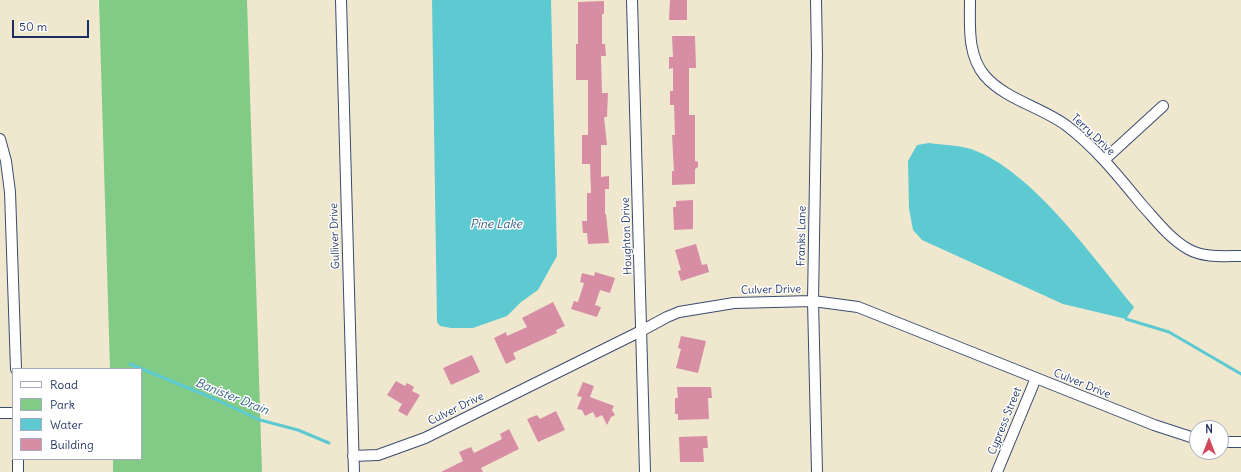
<!DOCTYPE html>
<html>
<head>
<meta charset="utf-8">
<style>
  body { margin:0 }
  #map { position:relative; width:1241px; height:472px; overflow:hidden; background:#efe8ce; font-family:Delius,sans-serif }
  canvas { display:block }
  .legend { position:absolute; left:12px; top:368px; width:130px; height:92px; box-sizing:border-box; background:#fff; border:1px solid #a4acbf; margin:0; padding:5px 7px; list-style:none; font-size:12px; color:#1b2f5e }
  .legend li { display:flex; align-items:center; gap:8px; height:20px }
  .legend b { width:20px; border:1px solid #a4acbf }
  .north { position:absolute; left:1189px; top:420px; width:40px; height:40px; box-sizing:border-box; background:#fff; border:1px solid #a4acbf; border-radius:50%; rotate:0deg; font-size:11px; font-weight:700; line-height:16px; text-align:center; color:#1b2f5e }
  .north::after { content:''; display:block; margin:auto; width:14px; height:18px; background:#d1495b; clip-path:polygon(50% 0,100% 100%,50% 72%,0 100%) }
  .scale { position:absolute; left:12px; top:20px; width:77px; height:18px; box-sizing:border-box; border:2px solid #1b2f5e; border-top:0; padding-left:5px; font-size:12px; line-height:14px; white-space:nowrap; color:#1b2f5e; -webkit-text-stroke:3px #fff; paint-order:stroke }
</style>
</head>
<body>
<div id="map">
<canvas width="1241" height="472"></canvas>
<ul class="legend">
<li><b style="height:5px;background:#fff"></b>Road</li>
<li><b style="height:11px;background:#81cb87"></b>Park</li>
<li><b style="height:11px;background:#5dcad2"></b>Water</li>
<li><b style="height:11px;background:#d78ea5"></b>Building</li>
</ul>
<div class="north">N</div>
<div class="scale">50 m</div>
</div>
<script>
const c = document.querySelector('canvas').getContext('2d');
c.lineJoin = 'round';
function fill(path, color) {
  c.fillStyle = color;
  c.fill(path, 'evenodd');
}
function strokePath(path, color, width, dash) {
  c.strokeStyle = color;
  c.lineWidth = width;
  c.lineCap = dash ? 'butt' : 'round';
  c.setLineDash(dash || []);
  c.stroke(path);
}
function drawText(font, color, halo, rows, align = 'center') {
  c.font = font + ' Delius,sans-serif';
  c.lineWidth = 3;
  c.setLineDash([]);
  c.textBaseline = 'middle';
  c.strokeStyle = halo;
  c.fillStyle = color;
  for (const [text, x, y, turn = 0] of rows) {
    c.save();
    c.translate(x, y);
    c.rotate((+turn || 0) * Math.PI / 180);
    c.textAlign = isNaN(turn) ? turn : align;
    if (halo) c.strokeText(text, 0, 0);
    c.fillText(text, 0, 0);
    c.restore();
  }
}
fill(new Path2D(`
  M99 0H247L262 472H113V459H141V369H110Z`), '#81cb87');
fill(new Path2D(`
  M432 0H551L557 256 538 290 521 302 507 316 473 328H451L440 326 437 322Z
  M929 143C942 145 958 145 971 149 1033 171 1092 257 1134 307L1126 319 1063 304 922 240 913 230 909 208 908 161 917 145Z`), '#5dcad2');
strokePath(new Path2D(`
  M1126 319 1169 332 1241 374
  M130 364 215 399 260 420 298 430 329 443`), '#5dcad2', 3);
fill(new Path2D(`
  M670 0H687V20H669Z
  M604 1V14H602V44H605L606 56H601L602 93H608L607 117H604L607 145H601V177L609 176V189H605V214H606L609 243 588 244 587 233H583L582 221H587V193H591L590 164H582V135H588V80H576V44H578V2Z
  M672 36H695L696 68H689V115H695V161L698 162V167L695 169V184L672 185V171H674L672 135H675L674 105H670V91H673V68L669 69V57H673Z
  M693 200V229L674 230 673 207H676V201Z
  M696 244 702 265 707 264 709 272 681 281 678 271 681 270 675 250Z
  M595 272 615 278 610 293 600 290 595 305 601 307 597 317 571 309 574 301 578 302 584 283 580 282 582 273 594 276Z
  M553 302 565 326 556 330 557 333 513 353 516 359 506 364 494 338 506 332 507 336 527 327 522 318Z
  M681 336 706 341 698 373 676 368 681 349 678 348Z
  M472 355 480 372 451 385 443 368Z
  M396 381 405 386 407 383 414 387 412 391 420 395 407 416 398 411 402 404 387 395Z
  M583 382 594 386 590 397 614 406 612 410 615 415 611 417 607 425 602 415 596 418 593 412 585 416 582 410 577 409 582 397 577 396Z
  M677 387H711L712 398H708L709 419 678 420V414H675V398H678Z
  M556 411 565 430 538 442 527 419 537 415 540 419Z
  M509 429 519 449 481 468 483 472H441L463 461 459 452 471 447 474 453 502 439 500 434Z
  M707 436 708 448H703L704 462H680L679 437Z`), '#d78ea5');
const minor = new Path2D(`
  M341 0 354 472
  M632 0 645 472
  M816 0 817 55 813 301 817 472
  M970 0C970 25 967 55 985 76 1006 100 1042 107 1067 126 1096 148 1119 177 1142 205 1156 220 1169 238 1188 249 1204 258 1223 256 1241 256
  M0 139 6 161 10 192 16 369
  M1104 160 1163 106
  M0 413H13
  M1221 442H1241
  M353 456 378 455 425 438 641 331 667 317 679 312 734 303 813 301 858 307 1154 425 1197 439
  M18 459V472
  M997 472 1036 378`);
strokePath(minor, '#3b4b6f', 12);
strokePath(minor, '#fff', 10);
drawText('11px', '#1b2f5e', '#fff', [
  ["Terry Drive",1093,135,43],
  ["Gulliver Drive",335,236,-92],
  ["Houghton Drive",627,236,-92],
  ["Franks Lane",802,236,-89],
  ["Culver Drive",771,290,-1],
  ["Culver Drive",1082,384,22],
  ["Culver Drive",456,409,-26],
  ["Cypress Street",1005,421,-68]
]);
drawText('italic 12px', '#2f5e81', '#fff', [
  ["Pine Lake",496,225],
  ["Banister Drain",232,397,22]
]);
</script>
</body>
</html>
